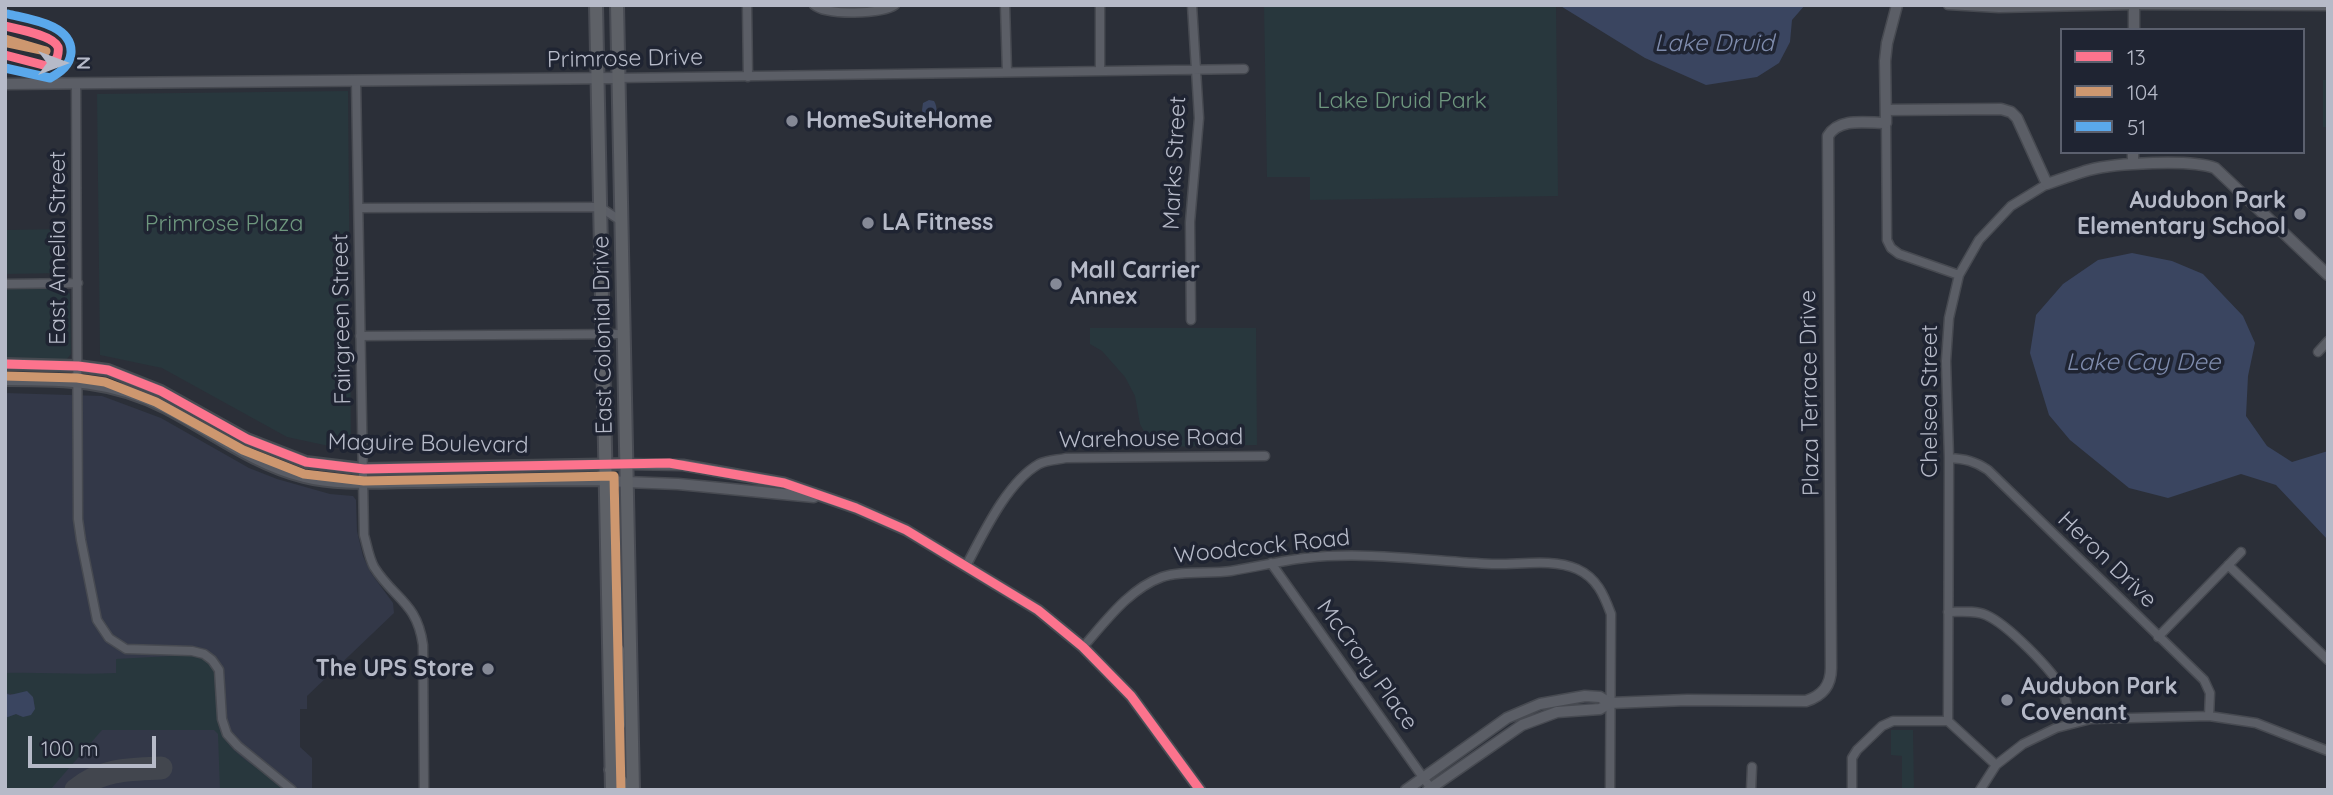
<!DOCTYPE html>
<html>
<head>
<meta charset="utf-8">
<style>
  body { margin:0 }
  #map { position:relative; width:2333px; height:795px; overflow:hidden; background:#2b2f38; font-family:Quicksand,sans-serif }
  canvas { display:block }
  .frame { position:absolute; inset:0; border:7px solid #b6bac8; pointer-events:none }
  .legend { position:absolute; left:2060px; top:28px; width:245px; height:126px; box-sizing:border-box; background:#1f2432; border:2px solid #5b606e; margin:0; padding:9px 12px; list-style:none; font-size:21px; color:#b6bac8 }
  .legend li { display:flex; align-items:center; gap:14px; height:35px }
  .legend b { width:35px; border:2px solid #5b606e }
  .north { position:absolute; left:28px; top:28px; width:70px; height:70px; -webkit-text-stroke:5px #1f2432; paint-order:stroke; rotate:90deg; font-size:19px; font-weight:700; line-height:28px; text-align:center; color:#b6bac8 }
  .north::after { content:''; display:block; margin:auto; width:24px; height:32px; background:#b6bac8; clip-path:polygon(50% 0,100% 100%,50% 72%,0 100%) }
  .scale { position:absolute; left:28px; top:736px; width:128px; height:32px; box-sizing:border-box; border:4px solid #b6bac8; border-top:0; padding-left:9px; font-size:21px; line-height:24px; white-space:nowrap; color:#b6bac8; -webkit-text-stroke:5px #1f2432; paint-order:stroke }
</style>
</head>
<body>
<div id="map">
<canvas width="2333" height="795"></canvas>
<div class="frame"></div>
<ul class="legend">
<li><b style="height:9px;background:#fc738d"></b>13</li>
<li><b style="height:9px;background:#cd976f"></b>104</li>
<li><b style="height:9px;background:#5aa8eb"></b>51</li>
</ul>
<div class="north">N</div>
<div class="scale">100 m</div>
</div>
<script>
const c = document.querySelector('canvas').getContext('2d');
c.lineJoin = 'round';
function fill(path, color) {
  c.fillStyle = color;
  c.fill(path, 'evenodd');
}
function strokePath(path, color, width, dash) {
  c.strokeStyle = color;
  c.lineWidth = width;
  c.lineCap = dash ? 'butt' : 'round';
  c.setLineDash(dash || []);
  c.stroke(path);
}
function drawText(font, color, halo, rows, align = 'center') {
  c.font = font + ' Quicksand,sans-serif';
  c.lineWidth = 7;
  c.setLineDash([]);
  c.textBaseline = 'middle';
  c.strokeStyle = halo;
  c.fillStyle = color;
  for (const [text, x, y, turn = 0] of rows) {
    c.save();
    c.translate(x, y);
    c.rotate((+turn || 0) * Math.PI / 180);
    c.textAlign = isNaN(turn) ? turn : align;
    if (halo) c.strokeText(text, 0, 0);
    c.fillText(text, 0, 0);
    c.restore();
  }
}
fill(new Path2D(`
  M5 393 102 396 161 418 249 468 277 479 330 494 353 496 356 500 357 531 363 556 371 573 393 603 394 613 307 696V709H300V747L312 758V790H5Z`), '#333848');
fill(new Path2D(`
  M1264 5H1556L1558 196 1310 200V177H1267Z
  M2323 80H2328V127H2323Z
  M348 91 351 447 329 446 287 437 162 368 100 355 97 94Z
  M66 229 65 273 5 274V230Z
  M65 287 70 294 71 354 67 359 5 360V288Z
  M1090 328H1256L1257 445 1152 447 1140 424 1135 396 1125 377 1102 351 1090 344Z
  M189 655C231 657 213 702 219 727 226 754 267 772 287 790H220L218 734 214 730H102L50 790H5V718L16 714 20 716 35 709 33 697 5 693V673C42 672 78 675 116 673V659Z
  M1891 730H1913L1914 790H1902V756L1891 755Z`), '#28373d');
fill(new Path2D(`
  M1559 5H1805L1792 20 1790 42 1779 63 1757 77 1706 85 1645 58Z
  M929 100 934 101C938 107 938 120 931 124L925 121 922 110 923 103Z
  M2132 253 2172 261 2203 274 2243 316 2255 343 2248 376 2246 416 2267 446 2292 462 2328 451V540L2276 485 2241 474 2168 498 2129 488 2070 440 2049 415 2030 353 2036 315 2063 284 2098 260Z
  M27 691 33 697 35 709 31 715 23 717 16 714 5 718V693L10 695Z`), '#3a4560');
strokePath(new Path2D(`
  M76 790C100 769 131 769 161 768`), '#42464e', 23);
const minor = new Path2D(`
  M747 5 748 77
  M814 5C827 16 882 14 895 5
  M1005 5 1007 72
  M1100 5V71
  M1948 5 1999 8 2133 5
  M2137 5 2328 6
  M618 78 1244 69
  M356 81 364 535C367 545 369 558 374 567 394 599 417 602 423 645L424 790
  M76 83 78 519 81 540 97 620 109 638 126 649 192 651 204 654 212 660 219 670 222 719 227 734 238 746 292 790
  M1886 123 1887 240 1891 248 1899 254 1959 275
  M359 208 600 207 621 221
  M5 284 78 283
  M1191 320 1190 222 1199 118 1192 5
  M360 336 623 334
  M2318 352 2328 341
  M1949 458C1965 459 1975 461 1988 470L2204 680 2210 693 2209 716
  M1271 563 1432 790
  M2228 565 2328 660
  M966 566C983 534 1007 482 1039 464 1047 460 1057 460 1066 458L1265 456
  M1948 612C1960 612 1975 610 1986 615 2007 624 2054 671 2063 691 2067 701 2068 713 2070 723
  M2158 637 2241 552
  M1083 647C1106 621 1129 589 1162 577 1182 570 1210 574 1231 571 1256 567 1280 561 1305 558 1367 551 1430 561 1492 564 1518 565 1552 558 1577 569 1597 578 1604 595 1611 614L1610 790
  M1948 721 1949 458 1946 361 1949 318 1959 275 1979 240 2011 206 2047 184
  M1751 790 1752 767
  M1852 790V758L1857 750 1882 726 1893 721H1948L1996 765
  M1980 790 1996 765 2023 744 2056 728 2091 719 2209 716 2256 723 2328 751`);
const tertiary = new Path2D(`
  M2134 30V5
  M5 84 618 78
  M1886 110 2001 109 2011 112 2017 118 2047 184C2061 179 2075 174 2089 170 2115 163 2191 159 2215 168L2328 275
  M2133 152V164
  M626 464 683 465 784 483 856 508 906 530 1038 610 1083 647 1131 696 1200 790
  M626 482 678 484 814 497
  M1406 790 1507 718 1540 704 1585 696 1600 697 1610 703 1687 700 1806 701C1822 696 1831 686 1831 668L1828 136C1839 117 1867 123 1886 123L1885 61 1887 43 1897 5
  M1428 790 1522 725 1557 712 1600 709 1610 703`);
const secondary = new Path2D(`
  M5 364 78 366 108 370 161 391 247 439 306 462 364 469 626 464
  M5 380C65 380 112 380 166 408 212 432 253 464 304 477 339 486 379 482 415 482 476 481 536 480 596 480L626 482`);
const trunk = new Path2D(`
  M596 5 612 790
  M617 5 633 790
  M609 637 618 650 619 725
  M611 770 621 781 623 790`);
strokePath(minor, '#474a51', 11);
strokePath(tertiary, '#474a51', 13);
strokePath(secondary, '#474a51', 14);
strokePath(trunk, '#484b53', 16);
strokePath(minor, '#5b5e66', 8);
strokePath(tertiary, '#5b5e66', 10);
strokePath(secondary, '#595c64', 10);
strokePath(trunk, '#5e6167', 12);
strokePath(new Path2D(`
  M5 26C17 29 53 35 58 47 59 50 58 54 57 58L47 66 5 55
  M5 364 78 366 108 370 161 391 247 439 306 462 364 469 669 463 784 483 856 508 906 530 1038 610 1083 647 1131 696 1200 790`), '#fc738d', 9);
strokePath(new Path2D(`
  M5 39 46 51 8 43
  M5 376 77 378 105 382 156 402 243 450 304 474 364 481 614 476 621 790`), '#cd976f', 9);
strokePath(new Path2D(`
  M5 68 50 78C61 72 70 65 71 53 73 24 28 19 8 14`), '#5aa8eb', 9);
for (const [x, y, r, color] of [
  [792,121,7,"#858996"],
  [2300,214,7,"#858996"],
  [868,223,7,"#858996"],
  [1056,284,7,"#858996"],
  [488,669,7,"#858996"],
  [2007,700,7,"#858996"]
]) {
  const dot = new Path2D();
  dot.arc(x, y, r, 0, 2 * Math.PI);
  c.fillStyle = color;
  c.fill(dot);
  strokePath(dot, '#1f2432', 2.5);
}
drawText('23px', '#b6bac8', '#1f2432', [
  ["Primrose Drive",625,59,-1],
  ["Marks Street",1175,163,-87],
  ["East Amelia Street",58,248,-90],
  ["Fairgreen Street",342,319,-91],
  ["East Colonial Drive",603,335,-91],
  ["Plaza Terrace Drive",1810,393,-91],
  ["Chelsea Street",1930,401,-90],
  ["Warehouse Road",1151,439,-1],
  ["Maguire Boulevard",428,444,1],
  ["Woodcock Road",1262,547,-6],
  ["Heron Drive",2107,560,44],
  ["McCrory Place",1367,665,54]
]);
drawText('23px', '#6e977e', '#1f2432', [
  ["Lake Druid Park",1402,101],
  ["Primrose Plaza",224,224]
]);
drawText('bold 23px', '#b6bac8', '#1f2432', [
  ["HomeSuiteHome",806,121],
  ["Audubon Park",2286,201,"right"],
  ["Elementary School",2286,227,"right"],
  ["LA Fitness",882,223],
  ["Mall Carrier",1070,271],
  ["Annex",1070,297],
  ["The UPS Store",474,669,"right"],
  ["Audubon Park",2021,687],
  ["Covenant",2021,713]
], 'left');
drawText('italic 24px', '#7f8cad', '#1f2432', [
  ["Lake Druid",1714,44],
  ["Lake Cay Dee",2143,363]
]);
</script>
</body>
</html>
